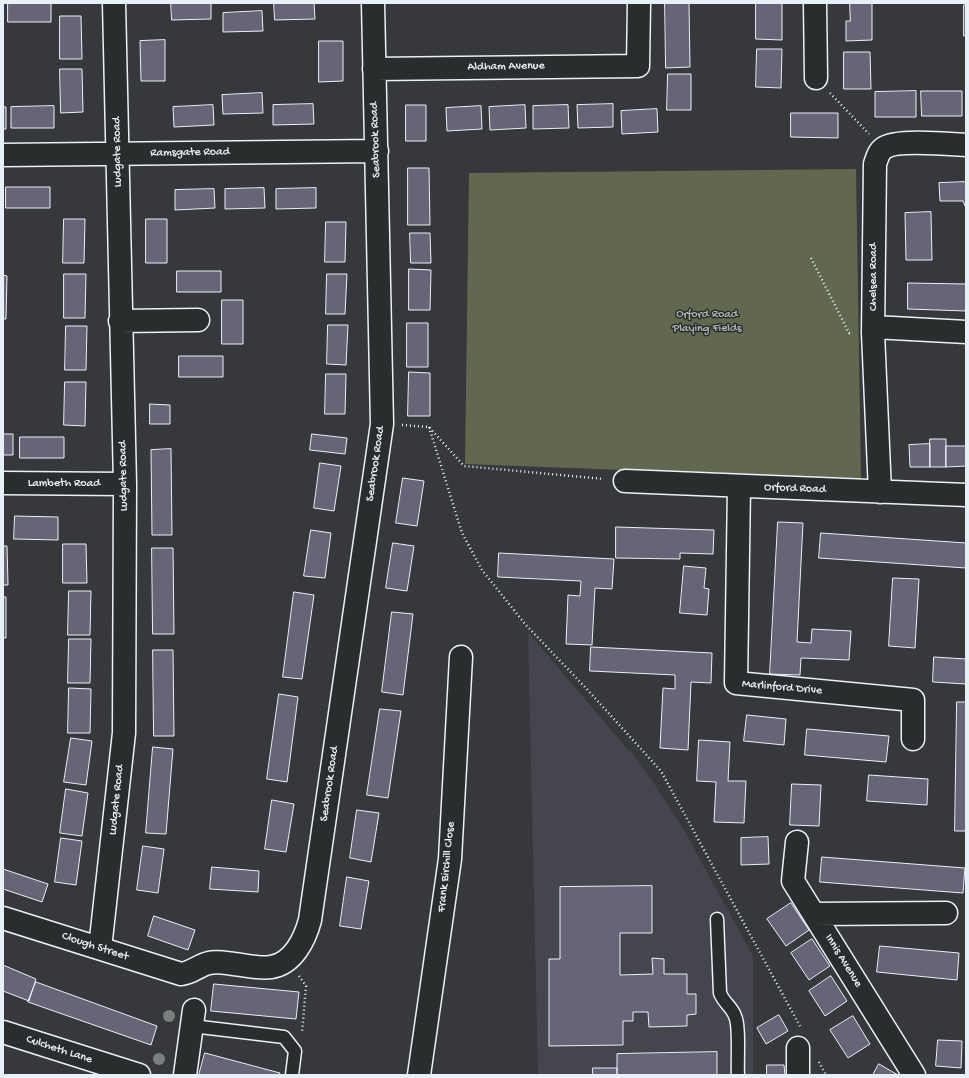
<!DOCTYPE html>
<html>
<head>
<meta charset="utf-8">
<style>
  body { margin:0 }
  #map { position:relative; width:969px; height:1078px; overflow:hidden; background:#36383c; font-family:"Gochi Hand",sans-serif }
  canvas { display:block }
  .frame { position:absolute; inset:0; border:4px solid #e8f1f8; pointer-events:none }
</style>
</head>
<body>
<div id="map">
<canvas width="969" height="1078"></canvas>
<div class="frame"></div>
</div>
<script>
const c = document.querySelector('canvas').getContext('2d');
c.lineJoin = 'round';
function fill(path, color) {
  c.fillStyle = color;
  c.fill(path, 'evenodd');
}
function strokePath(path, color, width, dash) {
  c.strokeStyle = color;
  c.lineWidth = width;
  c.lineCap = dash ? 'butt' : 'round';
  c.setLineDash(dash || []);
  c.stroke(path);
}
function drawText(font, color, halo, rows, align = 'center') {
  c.font = font + ' "Gochi Hand",sans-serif';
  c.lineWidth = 3;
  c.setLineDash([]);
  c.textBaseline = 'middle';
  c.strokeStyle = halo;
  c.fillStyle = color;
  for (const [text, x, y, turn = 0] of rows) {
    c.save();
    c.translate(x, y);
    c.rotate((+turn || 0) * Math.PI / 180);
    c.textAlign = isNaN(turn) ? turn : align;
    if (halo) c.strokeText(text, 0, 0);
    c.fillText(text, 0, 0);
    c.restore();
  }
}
fill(new Path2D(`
  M528 632 629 751H631L655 785 684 830 753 956V1075H538Z`), '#44454d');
fill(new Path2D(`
  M856 169 861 479 465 464 469 173Z`), '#61684f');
const building = new Path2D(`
  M8 3H51V22H8Z
  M171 3H211V19L172 20Z
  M274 3H314L315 19 275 20Z
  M665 3H689L690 67 666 68Z
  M756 3H782V40L756 39Z
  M850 3H872V40L846 41V21H850Z
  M964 5H966V36H964Z
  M262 11 263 31 223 32V13Z
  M60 16H81L82 59H60Z
  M165 40V81H141L140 41Z
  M319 41H343V81L319 82Z
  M757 49H782L781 88 756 87Z
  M844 52H870L871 89H844Z
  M60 69H82L83 112 61 113Z
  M668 74H691V110H667Z
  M916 91V117H875V92Z
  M921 91H962V116H922Z
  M262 93 263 113 223 114 222 95Z
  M313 104 314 124 273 125V105Z
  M613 104V127L578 128 577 105Z
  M213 105 214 125 174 127 173 107Z
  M406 105H426V141H406Z
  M525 105 526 128 490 130 489 107Z
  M568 105 569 128 533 129V106Z
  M54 106V128H11V107Z
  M481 106 482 129 447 131 446 108Z
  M3 107H6V129H3Z
  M657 109 658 132 622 134 621 111Z
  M791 113H838V138L791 137Z
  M408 168H429L430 225H408Z
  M966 182V206H965L963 201H940L939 183Z
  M6 187H50V208H6Z
  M264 188 265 208 225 209V189Z
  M316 188V208L276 209V189Z
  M214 189 215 208 175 210V190Z
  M931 212 932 260H906L905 213Z
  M64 219H85L84 263H63Z
  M146 219H167V263H146Z
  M326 222H346L345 262H325Z
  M410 233H430L431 263H411Z
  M409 269 431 270 430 310H409Z
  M177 271H221V292H177Z
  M64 274H86L85 318H64Z
  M327 274H347L345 314H326Z
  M3 275 7 276 6 319H3Z
  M908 283 966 284V311L908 309Z
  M222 300H243V344H222Z
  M407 323H428V367H407Z
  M328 325H348L346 365 327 364Z
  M66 326H87L86 370H65Z
  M179 356H223V377H179Z
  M409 372 430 373V416H408Z
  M326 374H346L345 414H325Z
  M65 382H86L85 426 64 425Z
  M150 404 170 405V424H150Z
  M3 434H13V455H3Z
  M312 434 347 438 345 454 310 450Z
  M20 437H64V458H20Z
  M930 439H946V467H930Z
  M930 444V467H910L909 445Z
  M946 446H966V466L946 467Z
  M171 449 172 535H152L151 450Z
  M320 463 341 466 334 511 314 508Z
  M403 478 424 481 417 526 396 523Z
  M15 516 58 517V540L14 539Z
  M778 522 803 523 797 642 811 643 812 629 851 631 849 660 801 658 800 675 770 674Z
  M616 527 714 530 713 554 680 553V559L616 558Z
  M311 530 331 533 325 578 304 576Z
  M821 533 966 543V568L819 558Z
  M393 543 414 546 407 591 386 588Z
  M63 544H86L87 583H63Z
  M3 546H7L8 585H3Z
  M152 548H173L174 634H153Z
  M499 553 614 559 612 589 595 588 592 645 566 644 568 595 580 596 581 581 498 577Z
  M684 566 706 568 704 588 709 589 707 615 680 613Z
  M893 578 919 579 915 648 889 646Z
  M69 591H91L90 635H68Z
  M294 592 314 595 302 679 283 677Z
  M3 597H6V638H3Z
  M392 612 413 614 403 695 382 692Z
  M69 639H91L90 683H68Z
  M591 647 712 653 711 683 691 682 688 750 660 748 663 688 675 689V675L590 671Z
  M153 650H173L174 736H154Z
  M934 657 966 659V684L933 682Z
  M69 688 91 689 90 733H68Z
  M279 694 298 697 287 782 267 779Z
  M957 702H966V831H955Z
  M380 709 401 711 388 798 367 795Z
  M747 715 786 719 784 745 744 741Z
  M807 729 889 736 886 762 805 755Z
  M71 738 92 741 86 785 64 782Z
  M699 740 730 742 728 781H746L744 823 714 822 716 782 697 781Z
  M153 747 173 749 166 834 146 833Z
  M869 775 928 779 927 805 867 801Z
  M792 784 821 785 819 826 790 825Z
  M66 789 88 793 82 836 60 833Z
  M272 800 294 804 286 852 265 849Z
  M357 810 379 813 371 862 350 858Z
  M768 837 769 864 741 865V838Z
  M61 838 82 841 76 885 55 882Z
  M143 846 164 849 158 893 137 890Z
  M822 857 965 868 963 893 820 882Z
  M212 867 259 871 258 892 210 889Z
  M3 869 48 884 42 902 3 889Z
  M347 877 369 881 361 929 340 926Z
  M652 886V933H620V975L653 974 652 958 664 959V974H687V994H696V1014L687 1015V1026L649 1027 648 1012H633V1021H623V1045L549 1046V959H560V887Z
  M791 903 809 930 786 946 767 919Z
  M154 916 195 930 188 950 148 936Z
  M812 939 830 966 809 980 791 953Z
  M880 946 959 953 957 980 877 972Z
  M3 965 36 979 29 1001 3 991Z
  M831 976 847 1001 825 1016 809 991Z
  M36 982 157 1026 151 1045 28 1002Z
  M214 984 299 992 296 1019 211 1011Z
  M779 1015 788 1031 766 1044 757 1028Z
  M853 1016 870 1044 848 1058 830 1030Z
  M938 1040 962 1041 961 1068 936 1066Z
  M717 1052V1075H617V1054Z
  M205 1053 280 1073 279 1075H199Z
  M879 1064 898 1075H873Z
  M767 1065H784L785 1075H767Z
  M593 1068H617V1075H593Z`);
fill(building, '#666476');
strokePath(building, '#e8f1f8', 1);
const service = new Path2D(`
  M717 919 720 993C723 1002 732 1007 735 1016 740 1026 737 1062 738 1075
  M192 1026 284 1037 295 1051 292 1075`);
const minor = new Path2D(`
  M815 3 816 78
  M374 69 638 66 639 3
  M3 155 377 151
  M120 321 198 320
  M874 327 966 332
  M625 481 966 495
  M3 483 125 484
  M739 486 736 683 913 700V739
  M880 492 873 333 875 164C877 158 879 151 884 148 896 139 949 144 966 145
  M797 842 793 881 914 1075
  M814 914 946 913
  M3 918 181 974C192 973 199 965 209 963 217 961 226 963 234 964 244 965 261 969 271 967 293 964 305 939 310 920L382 424 373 3
  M100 948 124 733 125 484 114 3
  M3 1032 139 1075
  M185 1075 194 1010
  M419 1075 450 859 461 657
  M798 1075V1048`);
strokePath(service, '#e8f1f8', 15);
strokePath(minor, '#e8f1f8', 25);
strokePath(new Path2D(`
  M830 93 869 134
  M811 258 849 333H853
  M402 425 429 427 464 466 604 479
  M429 427 462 533 482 570 525 624 584 686 661 771 801 1028
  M299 976 306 986 302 1033
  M819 1062 826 1075`), '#e8f1f8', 2.5, [1, 3]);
strokePath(service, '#2a2d2e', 12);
strokePath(minor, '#2a2d2e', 22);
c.fillStyle = '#7a807e';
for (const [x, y] of [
  [169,1016],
  [159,1059]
]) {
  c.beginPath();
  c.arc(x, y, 6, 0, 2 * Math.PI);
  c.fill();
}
drawText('12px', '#e8f1f8', '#2a2d2e', [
  ["Aldham Avenue",506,67,-1],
  ["Seabrook Road",376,140,-92],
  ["Ludgate Road",118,152,-91],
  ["Ramsgate Road",190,153,-1],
  ["Chelsea Road",874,277,-90],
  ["Seabrook Road",376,464,-82],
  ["Ludgate Road",124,476,-91],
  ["Lambeth Road",64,484],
  ["Orford Road",795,489,2],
  ["Marlinford Drive",782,688,5],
  ["Seabrook Road",330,784,-82],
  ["Ludgate Road",117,800,-84],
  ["Frank Birchill Close",447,867,-84],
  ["Clough Street",95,947,18],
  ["Innis Avenue",843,961,58],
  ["Culcheth Lane",59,1050,18]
]);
drawText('12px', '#b2bab4', '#2a2d2e', [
  ["Orford Road",707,315],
  ["Playing Fields",707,329]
]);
</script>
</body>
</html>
